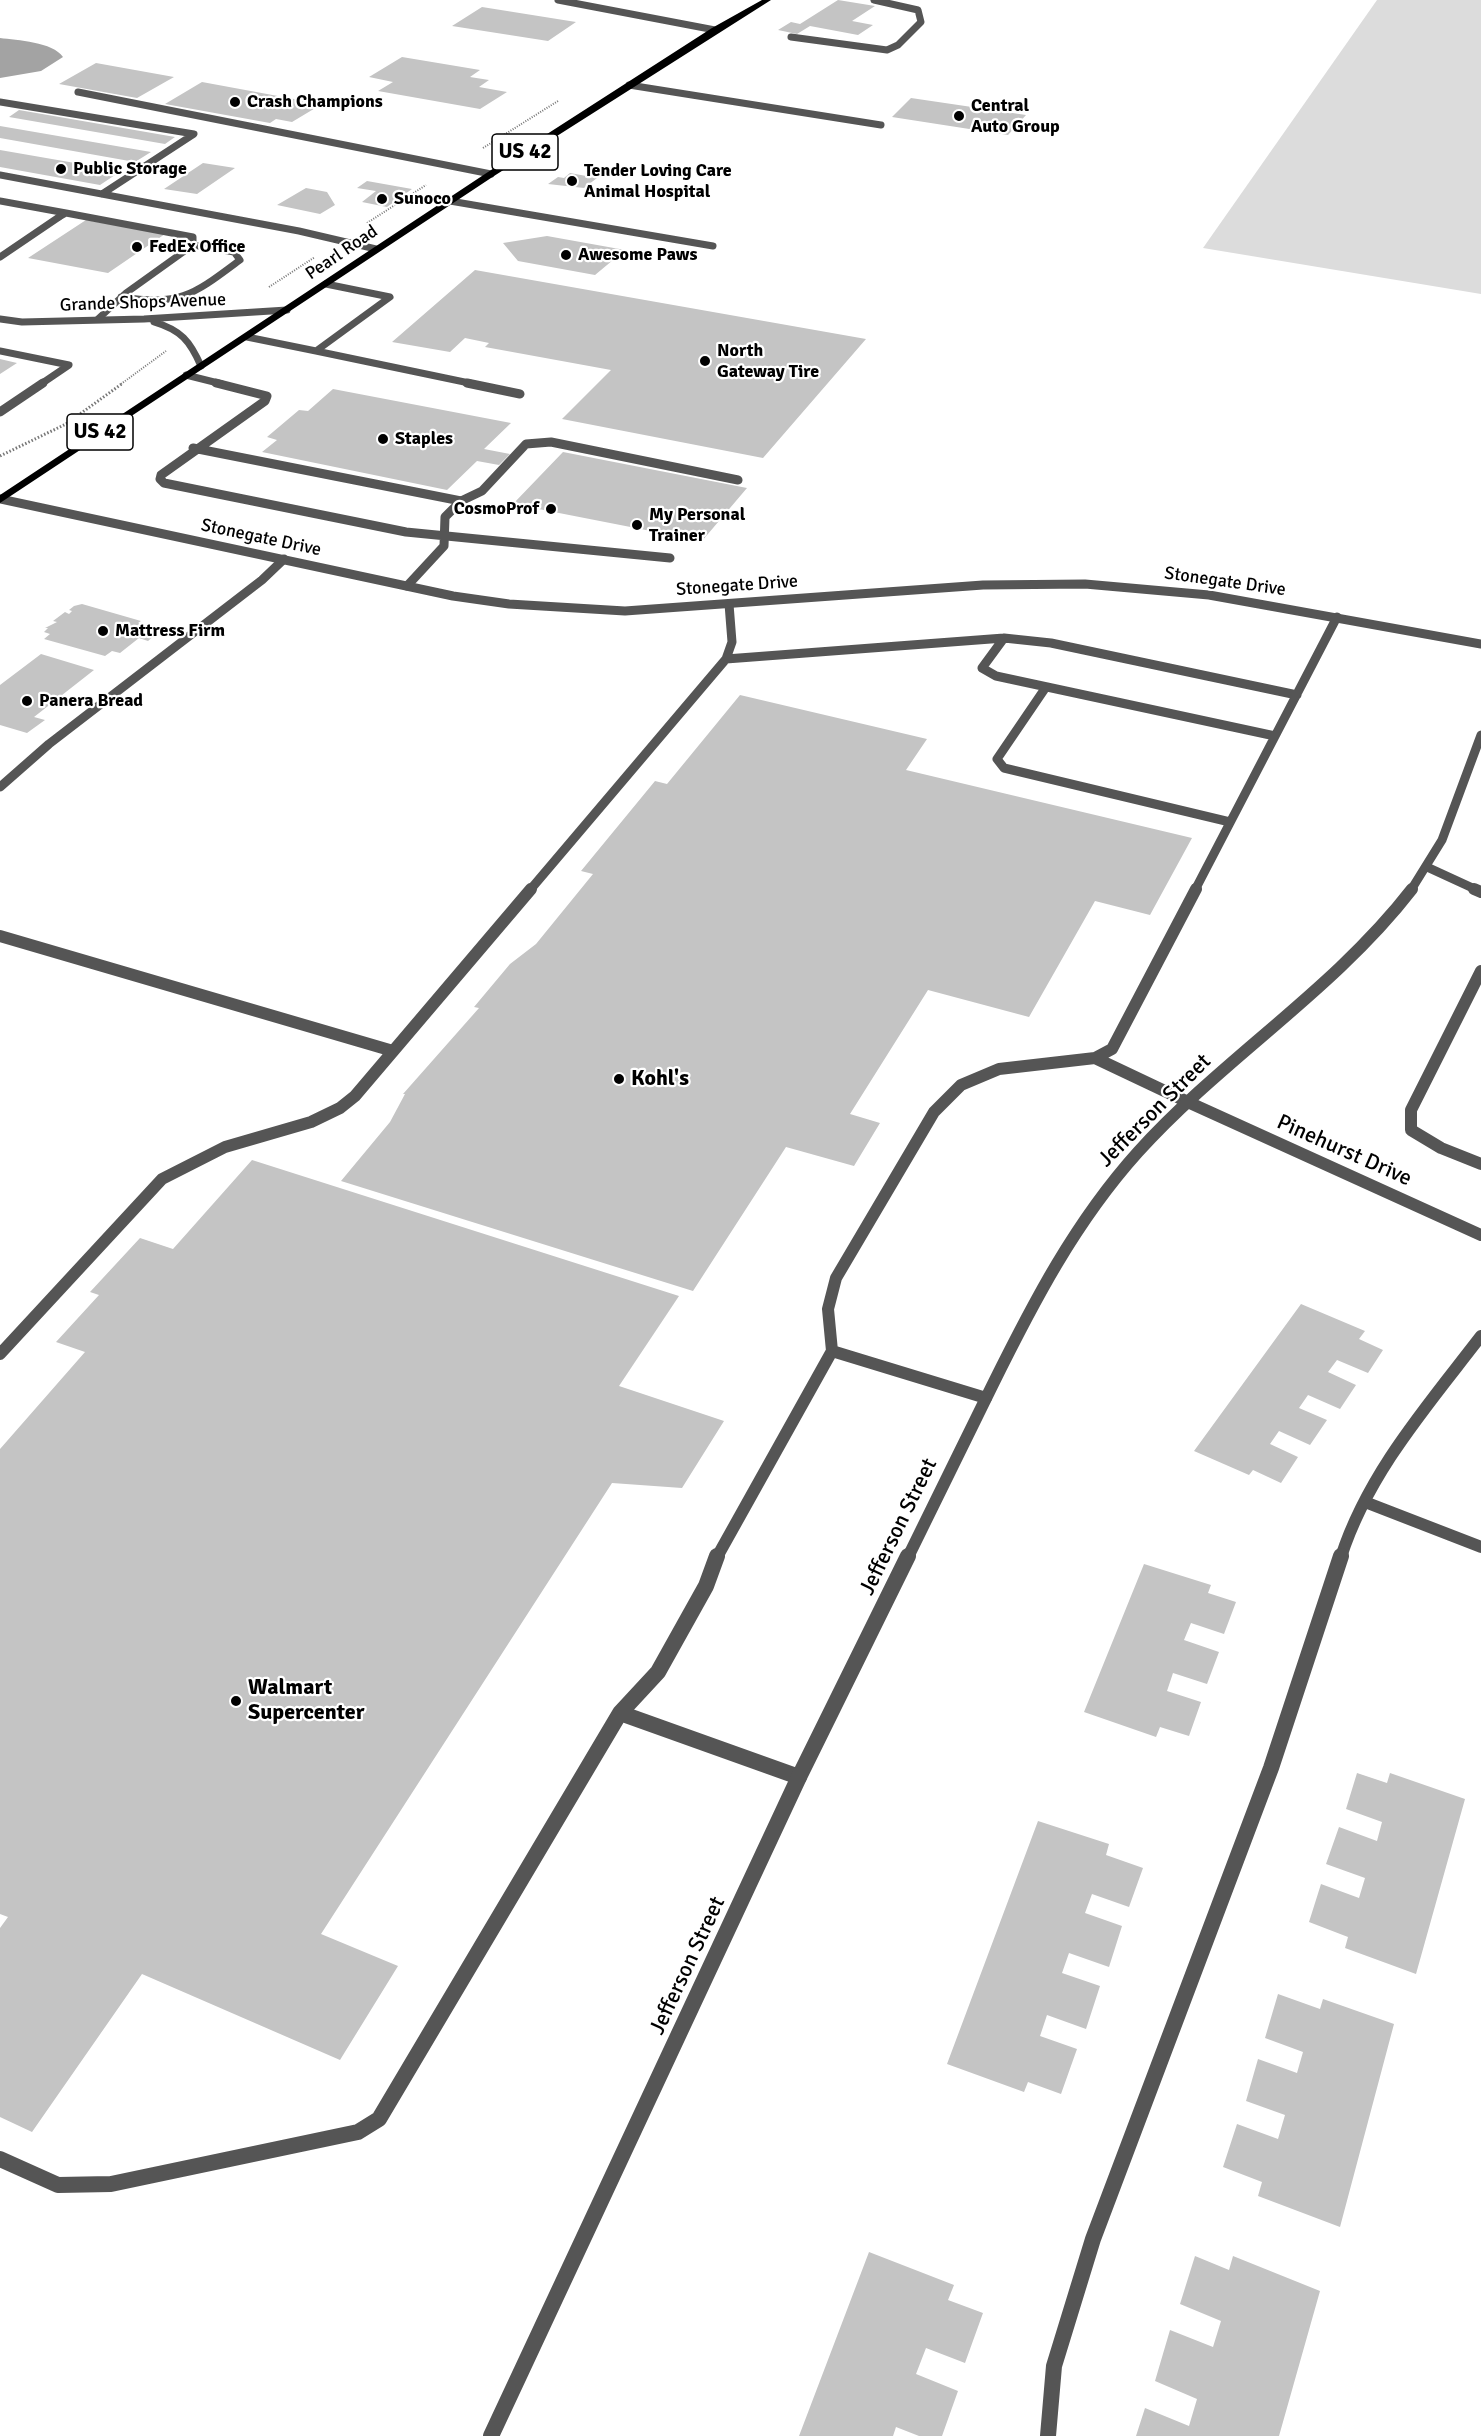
<!DOCTYPE html>
<html>
<head>
<meta charset="utf-8">
<style>
  body { margin:0 }
  canvas { display:block; background:#fff }
</style>
</head>
<body>
<canvas width="1481" height="2436"></canvas>
<script>
const c = document.querySelector('canvas').getContext('2d');
c.lineJoin = 'round';
function fill(path, color) {
  c.fillStyle = color;
  c.fill(path, 'evenodd');
}
function strokePath(path, color, width, dash) {
  c.strokeStyle = color;
  c.lineWidth = width;
  c.lineCap = dash ? 'butt' : 'round';
  c.setLineDash(dash || []);
  c.stroke(path);
}
function drawText(font, color, halo, rows, align = 'center') {
  c.font = font + ' Signika,sans-serif';
  c.lineWidth = 4.5;
  c.setLineDash([]);
  c.textBaseline = 'middle';
  c.strokeStyle = halo;
  c.fillStyle = color;
  for (const [text, x, y, turn = 0] of rows) {
    c.save();
    c.translate(x, y);
    c.rotate((+turn || 0) * Math.PI / 180);
    c.textAlign = isNaN(turn) ? turn : align;
    if (halo) c.strokeText(text, 0, 0);
    c.fillText(text, 0, 0);
    c.restore();
  }
}
fill(new Path2D(`
  M1377 0H1481V294L1203 248Z`), '#dcdcdc');
fill(new Path2D(`
  M0 38C17 40 53 42 63 57L41 71 0 78Z`), '#a3a3a3');
fill(new Path2D(`
  M838 0 875 6 852 21 873 25 858 35 810 26 797 34 778 30 791 22 800 24Z
  M482 7 576 22 548 41 452 26Z
  M402 57 480 70 470 77 489 80 479 87 507 92 480 109 378 91 393 82 369 77Z
  M96 63 174 77 137 98 59 84Z
  M202 82 305 101 300 104 317 107 292 122 276 119 270 123 165 104Z
  M911 98 1026 115 1008 135 892 117Z
  M19 110 175 137 165 144 9 117Z
  M0 126 151 152 135 162 0 138Z
  M0 150 121 171 100 185 0 167Z
  M203 163 235 168 197 194 164 189Z
  M570 173 597 178 584 188 548 184 558 177 564 178Z
  M367 181 412 189 387 207 362 202 376 191 357 188Z
  M306 188 327 192 335 205 320 214 277 205Z
  M86 220 165 234 108 273 28 258Z
  M547 236 625 250 595 275 518 261 503 243Z
  M475 270 866 339 763 458 562 419 611 370 485 347 489 343 465 338 450 352 392 342Z
  M0 359 17 363 0 374Z
  M333 389 511 423 484 449 510 454 499 465 477 461 447 490 262 452 277 440 267 437 299 410 308 411Z
  M563 452 747 488 702 541 513 504Z
  M82 604 141 621 138 623 162 629 148 641 139 638 120 653 112 651 105 656 44 639 50 634 44 632 48 628H45L57 622 53 621 65 612 69 614 72 611 69 610 74 606Z
  M41 654 94 670 34 717 45 720 27 733 0 725V685Z
  M740 695 927 739 906 770 1192 838 1150 915 1095 901 1029 1017 928 990 850 1114 880 1123 854 1166 786 1147 693 1291 341 1181 390 1122 405 1094H403L479 1008 474 1007 510 964 536 944 593 874 581 871 655 781 667 784Z
  M252 1160 679 1296 619 1386 724 1421 682 1488 612 1483 321 1934 398 1966 340 2060 142 1974 32 2132 0 2117V1928L8 1917 0 1914V1449L85 1352 56 1342 99 1295 90 1292 140 1238 173 1249Z
  M1301 1304 1365 1331 1359 1339 1383 1350 1368 1373 1337 1360 1328 1372 1356 1385 1340 1409 1308 1395 1299 1408 1327 1420 1310 1445 1279 1431 1270 1444 1298 1457 1281 1483 1253 1470 1249 1475 1194 1451Z
  M1144 1564 1211 1585 1208 1593 1236 1602 1224 1634 1191 1623 1184 1640 1219 1652 1207 1684 1173 1673 1167 1691 1201 1702 1189 1736 1160 1727 1156 1737 1084 1712Z
  M1357 1773 1387 1783 1390 1773 1465 1799 1416 1974 1345 1948 1348 1937 1309 1922 1321 1884 1359 1898 1365 1878 1326 1864 1339 1827 1377 1841 1382 1822 1346 1809Z
  M1038 1821 1109 1844 1106 1855 1143 1868 1129 1907 1092 1894 1085 1913 1122 1926 1109 1967 1069 1953 1062 1973 1100 1986 1086 2029 1047 2015 1040 2036 1077 2049 1061 2094 1028 2082 1024 2092 947 2064Z
  M1278 1994 1320 2009 1323 1999 1394 2024 1340 2227 1258 2196 1262 2182 1223 2167 1237 2124 1278 2139 1285 2115 1246 2101 1258 2059 1297 2073 1303 2052 1265 2038Z
  M869 2252 954 2285 948 2300 983 2313 965 2363 926 2348 916 2374 958 2391 942 2436H919L896 2427 893 2436H799Z
  M1195 2256 1229 2270 1233 2256 1320 2291 1279 2436H1136L1145 2408 1189 2426 1197 2399 1155 2381 1170 2330 1213 2347 1221 2321 1180 2304Z`), '#c4c4c4');
strokePath(new Path2D(`
  M483 148 558 101
  M367 223 426 185
  M269 287 315 257
  M121 384 166 351`), '#777', 2, [1, 1.5]);
strokePath(new Path2D(`
  M0 456 66 424 123 383`), '#777', 3, [1.5, 2]);
strokePath(new Path2D(`
  M558 0 715 30
  M791 37 887 50 898 45 921 22 918 10 874 0
  M629 85 881 125
  M78 92 491 174
  M0 102 194 134 102 194
  M0 175 299 231 376 249
  M0 201 66 213
  M450 201 713 246
  M59 217 66 213 193 237V245L126 293 98 319
  M121 297C181 306 193 295 240 260L234 252 193 245
  M247 337 316 351 390 297 326 284
  M0 351 69 365 41 384
  M316 351 474 384
  M186 375 222 384`), '#555', 7);
strokePath(new Path2D(`
  M216 383 267 396 265 401 161 475 160 479 164 483 406 532 670 558
  M467 383 520 394
  M0 412 43 383
  M193 448 461 501
  M407 586 444 546 445 517 461 501 482 491 526 444 551 442 738 480
  M1004 638 982 668 996 676 1275 736
  M726 659 1004 638 1051 643 1297 695
  M1046 687 997 759 1004 768 1230 822
  M0 787 49 744 262 580 284 559
  M1427 867 1477 890
  M530 890 726 659 732 642 729 604
  M1195 890 1337 617`), '#555', 9);
strokePath(new Path2D(`
  M1474 889 1481 892
  M0 936 393 1051
  M1481 971 1411 1110V1130L1441 1148 1481 1164
  M1095 1058 1190 1103
  M832 1351 986 1398
  M0 1354 162 1179 225 1147 311 1122 340 1108 355 1096 531 889
  M717 1557 832 1351 828 1309 836 1278 934 1112 961 1085 999 1069 1095 1058 1112 1049 1196 889`), '#555', 12);
strokePath(new Path2D(`
  M620 1713 799 1777
  M0 2159 58 2185 111 2184 358 2132 379 2119 620 1713 658 1672 706 1586 717 1556`), '#555', 16);
strokePath(new Path2D(`
  M0 257 59 217
  M0 319 22 322 144 319 287 310
  M154 322C181 330 190 341 201 366`), '#555', 7);
strokePath(new Path2D(`
  M0 499 453 596 509 604 625 611 983 585 1085 584 1209 595 1481 644
  M1411 890 1442 840 1481 735`), '#555', 9);
strokePath(new Path2D(`
  M1190 1103 1481 1235
  M1365 1502 1481 1547
  M908 1557C936 1500 964 1443 992 1386 1033 1303 1075 1222 1138 1152 1223 1058 1334 990 1412 889
  M1341 1557C1368 1473 1428 1405 1481 1336`), '#555', 12);
strokePath(new Path2D(`
  M491 2436 799 1777 908 1556
  M1048 2436 1054 2366 1093 2239 1271 1768 1341 1556`), '#555', 16);
fill(new Path2D(`
  M762 0H771L494 176 0 503V495L488 172 712 28Z`), '#000');
for (const [x, y, r, color] of [
  [235,102,6,"#000"],
  [959,116,6,"#000"],
  [61,169,6,"#000"],
  [572,181,6,"#000"],
  [382,199,6,"#000"],
  [137,247,6,"#000"],
  [566,255,6,"#000"],
  [705,361,6,"#000"],
  [383,439,6,"#000"],
  [551,509,6,"#000"],
  [637,525,6,"#000"],
  [103,631,6,"#000"],
  [27,701,6,"#000"],
  [619,1079,6,"#000"],
  [236,1701,6,"#000"]
]) {
  const dot = new Path2D();
  dot.arc(x, y, r, 0, 2 * Math.PI);
  c.fillStyle = color;
  c.fill(dot);
  strokePath(dot, '#fff', 2);
}
drawText('bold 18px', '#000', '#fff', [
  ["Crash Champions",247,102],
  ["Central",971,106],
  ["Auto Group",971,127],
  ["Public Storage",73,169],
  ["Tender Loving Care",584,171],
  ["Animal Hospital",584,192],
  ["Sunoco",394,199],
  ["FedEx Office",149,247],
  ["Awesome Paws",578,255],
  ["North",717,351],
  ["Gateway Tire",717,372],
  ["Staples",395,439],
  ["CosmoProf",539,509,"right"],
  ["My Personal",649,515],
  ["Trainer",649,536],
  ["Mattress Firm",115,631],
  ["Panera Bread",39,701]
], 'left');
drawText('18px', '#000', '#fff', [
  ["Pearl Road",342,253,-34],
  ["Grande Shops Avenue",143,303,-2],
  ["Stonegate Drive",261,538,12],
  ["Stonegate Drive",1225,582,8],
  ["Stonegate Drive",737,586,-4]
]);
for (const [x, y, w] of [
  [525,152,66],
  [100,432,66]
]) {
  const box = new Path2D();
  box.roundRect(x - w / 2, y - 18, w, 36, 4.5);
  c.fillStyle = '#fff';
  c.fill(box);
  strokePath(box, '#000', 1.5);
}
drawText('bold 21px', '#000', null, [
  ["US 42",525,152],
  ["US 42",100,432]
]);
drawText('bold 22px', '#000', '#fff', [
  ["Kohl's",631,1079],
  ["Walmart",248,1688],
  ["Supercenter",248,1713]
], 'left');
drawText('22px', '#000', '#fff', [
  ["Jefferson Street",1155,1111,-45],
  ["Pinehurst Drive",1344,1151,24],
  ["Jefferson Street",899,1527,-64],
  ["Jefferson Street",688,1966,-65]
]);
</script>
</body>
</html>
